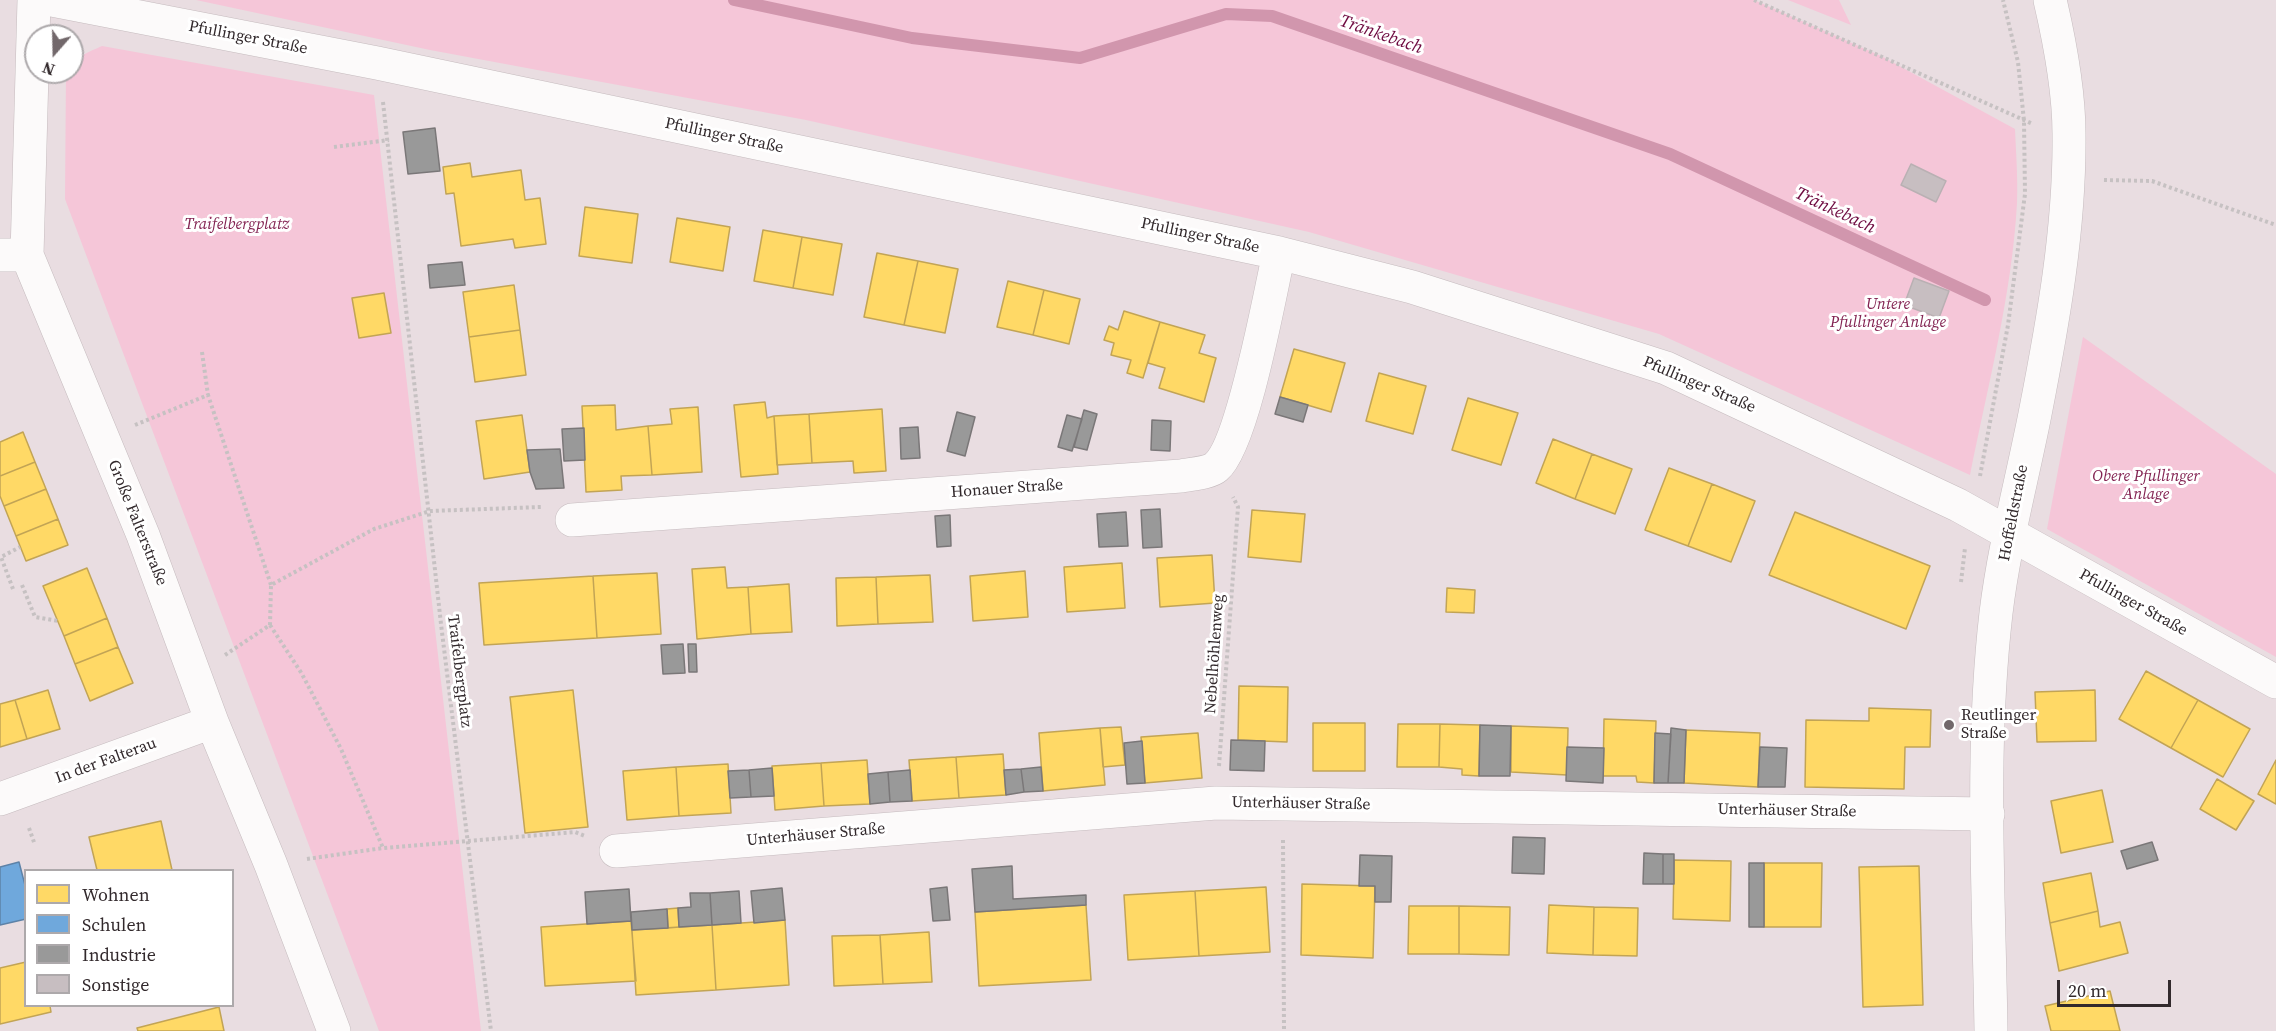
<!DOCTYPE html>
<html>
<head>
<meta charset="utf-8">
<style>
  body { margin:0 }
  #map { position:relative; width:2276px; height:1031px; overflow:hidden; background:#e9dde1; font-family:"Source Serif 4",serif }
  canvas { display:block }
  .legend { position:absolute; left:24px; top:869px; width:210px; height:138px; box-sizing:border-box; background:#fff; border:2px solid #ada9ab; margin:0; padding:8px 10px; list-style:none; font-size:18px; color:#32292c }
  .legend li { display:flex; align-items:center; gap:12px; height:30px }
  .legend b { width:30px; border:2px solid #ada9ab }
  .north { position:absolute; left:24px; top:24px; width:60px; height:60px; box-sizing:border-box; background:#fff; border:2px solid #ada9ab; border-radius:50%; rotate:200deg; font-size:16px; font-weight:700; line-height:24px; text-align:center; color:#32292c }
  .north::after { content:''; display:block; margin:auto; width:21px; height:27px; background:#72686b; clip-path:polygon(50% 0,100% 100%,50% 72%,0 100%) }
  .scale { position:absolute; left:2057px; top:980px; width:114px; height:27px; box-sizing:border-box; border:3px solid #32292c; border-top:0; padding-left:8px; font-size:18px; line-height:21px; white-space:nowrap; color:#32292c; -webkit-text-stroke:4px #fff; paint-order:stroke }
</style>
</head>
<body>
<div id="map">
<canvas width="2276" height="1031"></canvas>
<ul class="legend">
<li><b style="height:16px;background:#ffd966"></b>Wohnen</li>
<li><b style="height:16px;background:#6fa8dc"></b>Schulen</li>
<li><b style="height:16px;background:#999"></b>Industrie</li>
<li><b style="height:16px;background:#c7bec1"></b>Sonstige</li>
</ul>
<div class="north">N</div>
<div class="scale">20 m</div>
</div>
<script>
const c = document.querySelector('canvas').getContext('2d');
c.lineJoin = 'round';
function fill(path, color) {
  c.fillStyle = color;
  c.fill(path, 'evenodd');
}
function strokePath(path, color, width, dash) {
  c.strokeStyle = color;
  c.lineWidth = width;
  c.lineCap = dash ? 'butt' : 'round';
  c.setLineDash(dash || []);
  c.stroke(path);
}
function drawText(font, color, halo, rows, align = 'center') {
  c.font = font + ' "Source Serif 4",serif';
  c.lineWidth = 6;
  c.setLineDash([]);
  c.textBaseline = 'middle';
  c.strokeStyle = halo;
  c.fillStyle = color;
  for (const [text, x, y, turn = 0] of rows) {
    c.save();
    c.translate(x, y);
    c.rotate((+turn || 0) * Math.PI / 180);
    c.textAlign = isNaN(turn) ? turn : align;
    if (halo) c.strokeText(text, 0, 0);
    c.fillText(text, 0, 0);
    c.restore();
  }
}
fill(new Path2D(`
  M196 0H1754L1881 56 2015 129C2016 153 2018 178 2017 203 2012 294 1988 385 1970 475L1659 334 1309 232 806 120 430 50Z
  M1788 0H1839L1851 25Z
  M102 46 374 95 481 1031H379L65 199 66 72H72C72 56 90 52 102 46Z
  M2083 337 2276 474V657L2047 529Z`), '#f5c6d8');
const homes = new Path2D(`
  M470 163 472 177 521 170 525 200 540 198 546 244 515 248 513 239 461 246 454 193 446 194 443 167Z
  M585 207 638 214 632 263 579 256Z
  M677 218 730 227 723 271 670 262Z
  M763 230 802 237 793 288 754 281Z
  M802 237 842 244 833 295 793 288Z
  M877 253 918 261 904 325 864 317Z
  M918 261 958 269 945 333 904 325Z
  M1008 281 1044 290 1033 335 997 327Z
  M514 285 520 330 469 337 463 292Z
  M1044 290 1080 299 1069 344 1033 335Z
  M384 293 391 333 359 338 352 298Z
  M1124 311 1160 322 1143 378 1127 373 1131 360 1111 355 1114 343 1104 340 1109 326 1118 330Z
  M1160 322 1205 335 1199 353 1216 358 1204 402 1159 388 1165 368 1148 363Z
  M520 330 526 375 475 382 469 337Z
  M1294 349 1345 363 1331 412 1280 397Z
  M1379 373 1426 386 1413 434 1366 421Z
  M1468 398 1518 413 1501 465 1452 450Z
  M765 402 767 418 774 416 778 474 741 477 734 405Z
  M615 405 616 430 648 426 652 475 621 476 622 490 586 492 582 406Z
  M698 407 702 472 652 475 648 426 672 424 670 409Z
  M882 409 886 471 854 473 853 461 812 463 809 414Z
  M809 414 812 463 777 465 774 416Z
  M522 415 530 472 484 479 476 421Z
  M23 432 35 462 0 476V442Z
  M1553 439 1592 454 1575 499 1536 483Z
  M1592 454 1632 469 1615 514 1575 499Z
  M35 462 46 489 4 506 0 496V476Z
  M1669 468 1712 484 1688 546 1645 530Z
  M1712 484 1755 501 1731 562 1688 546Z
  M46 489 58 519 16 536 4 506Z
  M1252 510 1305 514 1301 562 1248 557Z
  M1795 512 1930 566 1906 629 1769 575Z
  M58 519 68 545 26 561 16 536Z
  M1212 555 1215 603 1160 607 1157 558Z
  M1122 563 1125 608 1067 612 1064 567Z
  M725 567 727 588 748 587 751 634 697 639 692 569Z
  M87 568 107 618 64 636 43 586Z
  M1025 571 1028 617 973 621 970 576Z
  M657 573 661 634 597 638 593 576Z
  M930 575 933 622 878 624 876 577Z
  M593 576 597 638 484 645 479 583Z
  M876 577 878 624 837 626 836 578Z
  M789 584 792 632 751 634 748 587Z
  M1447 588 1475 590 1474 613 1446 612Z
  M107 618 118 647 75 664 64 636Z
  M118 647 133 683 90 701 75 664Z
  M2146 671 2198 700 2171 748 2119 719Z
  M1239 686 1288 687 1287 742 1238 740Z
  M48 690 60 729 27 739 15 700Z
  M573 690 588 827 525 833 510 697Z
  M2095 690 2096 741 2037 742 2035 692Z
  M15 700 27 739 0 747V704Z
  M2198 700 2250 729 2223 777 2171 748Z
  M1869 708 1931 710 1930 747H1905L1904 789 1805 787 1806 720 1869 721Z
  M1604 719 1656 721 1654 783 1637 782 1636 776H1603Z
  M1313 723H1365V771H1313Z
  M1398 724H1440L1439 767H1397Z
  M1440 724 1480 725 1479 776 1462 775V769L1439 767Z
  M1511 726 1568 728 1567 775 1511 772Z
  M1121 727 1125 765 1103 767 1100 728Z
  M1100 728 1105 785 1043 791 1039 733Z
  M1686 730 1760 733 1758 787 1684 783Z
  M1198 733 1202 778 1145 783 1141 737Z
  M1003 754 1006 795 959 798 956 757Z
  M956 757 959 798 912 801 909 760Z
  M867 760 870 804 824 806 821 763Z
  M2276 760V804L2258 794Z
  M821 763 824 806 775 810 772 766Z
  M728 764 731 813 679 816 676 767Z
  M676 767 679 816 627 820 623 771Z
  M2217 779 2254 801 2236 830 2200 809Z
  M2102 790 2113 842 2061 853 2051 801Z
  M161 821 172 870H97L89 837Z
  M1674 860 1731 861 1730 921 1673 919Z
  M1764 863H1822L1821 927H1764Z
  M1919 866 1923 1005 1863 1007 1859 867Z
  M2091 873 2098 911 2050 923 2043 883Z
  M1302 884 1375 886 1373 958 1301 955Z
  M1266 887 1270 952 1199 956 1195 891Z
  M1195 891 1199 956 1128 960 1124 895Z
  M1086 905 1091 980 979 986 975 912Z
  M1549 905 1594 907 1593 955 1547 953Z
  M1409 906H1459V954H1408Z
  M1459 906 1510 907 1509 955 1459 954Z
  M1594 907 1638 908 1637 956 1593 955Z
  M678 908 679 927 668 928 667 909Z
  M2098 911 2100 927 2120 922 2128 953 2059 971 2050 923Z
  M785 920 789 985 716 990 712 925Z
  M631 921 636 981 545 986 541 927Z
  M712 925 716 990 636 995 632 930Z
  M929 932 932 982 883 984 880 935Z
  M880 935 883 984 834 986 832 936Z
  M26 962V1006H50L51 1012 0 1024V968Z
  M2110 991 2120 1031H2051L2045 1006Z
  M219 1007 224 1031H138L137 1028Z`);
fill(homes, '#ffd966');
strokePath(homes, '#c2a455', 1.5);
const schools = new Path2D(`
  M19 862 26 889V919L0 925V867Z`);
fill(schools, '#6fa8dc');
strokePath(schools, '#5d82a7', 1.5);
const industry = new Path2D(`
  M435 128 440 171 408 174 403 132Z
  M462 262 465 285 430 288 428 265Z
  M1280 397 1308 405 1303 422 1275 414Z
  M1084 410 1097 414 1087 450 1074 447Z
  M957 412 975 417 965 456 947 451Z
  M1067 415 1082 419 1072 451 1058 447Z
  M1152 420 1171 421 1170 451 1151 450Z
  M918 427 920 458 901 459 900 428Z
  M584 428 585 460 564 461 562 429Z
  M560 449 564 488 536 489 530 472 527 450Z
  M1160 509 1162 547 1143 548 1141 510Z
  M1126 512 1128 546 1099 547 1097 514Z
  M950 515 951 546 937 547 935 516Z
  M683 644 685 673 663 674 661 645Z
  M688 644H696L697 672H689Z
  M1480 725 1511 726 1510 776H1479Z
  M1671 728 1686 730 1684 783H1668Z
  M1655 733 1671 734 1668 783H1654Z
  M1231 740 1265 741 1264 771 1230 770Z
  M1142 741 1145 783 1127 784 1124 743Z
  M1567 747 1604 748 1603 783 1566 781Z
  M1760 747 1787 748 1785 787H1758Z
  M1041 767 1043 791 1024 792 1021 769Z
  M772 768 774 796 751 797 749 770Z
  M1021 769 1024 792 1006 795 1004 770Z
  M749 770 751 797 730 798 728 771Z
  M910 770 912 801 890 802 888 772Z
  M888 772 890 802 870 804 868 774Z
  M1513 837 1545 838 1544 874 1512 873Z
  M2152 842 2158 860 2127 869 2121 851Z
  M1644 853 1663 854V884H1643Z
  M1663 854H1674V884H1663Z
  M1360 855 1392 856 1391 902H1375V886H1359Z
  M1749 863H1764V927H1749Z
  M1012 866 1013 899 1086 895V905L975 912 972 869Z
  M947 887 950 920 933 921 930 889Z
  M782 888 785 920 754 923 751 891Z
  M629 889 631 921 587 924 585 892Z
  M739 891 741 923 712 925 710 893Z
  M690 893H710L712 925 679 927 678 908 691 907Z
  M667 909 668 928 632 930 631 912Z`);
fill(industry, '#999');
strokePath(industry, '#7a7778', 1.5);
strokePath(new Path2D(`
  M734 0 912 38 1080 58 1226 14 1272 16 1670 154 1985 300`), '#d196ad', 12);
const building = new Path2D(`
  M1911 164 1946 181 1936 202 1901 185Z
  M1914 278 1949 291 1939 318 1904 305Z`);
fill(building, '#c7bec1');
strokePath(building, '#b9b0b3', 1.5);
const street = new Path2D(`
  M34 0 27 255 143 535 212 722 271 865 334 1031
  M52 0 377 63 1279 253 1412 287 1666 368 1958 505 2276 682
  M0 255H27
  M572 520 1181 476C1191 474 1209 473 1216 467 1243 445 1270 293 1279 253
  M0 799 212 722
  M616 851 1216 803 1988 814`);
const secondary = new Path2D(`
  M1991 1031C1989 893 1980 751 1996 613 2004 546 2022 480 2035 414 2053 322 2070 228 2069 134 2069 90 2060 43 2050 0`);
strokePath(street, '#c5bbbe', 34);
strokePath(secondary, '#c5bbbe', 34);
strokePath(new Path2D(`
  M1754 0 2033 124
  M383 102 441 624 491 1031
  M334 147 389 140
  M2104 180 2152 181 2276 225
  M202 352 208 395
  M135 425 208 395 271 585
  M1980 476 2008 325 2025 194 2024 121 2018 62 2003 0
  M1961 582 1965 548
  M22 585 35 617 58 621
  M13 589 1 557 20 547
  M270 625 302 674 341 749 383 848
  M225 655 270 625 271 585 374 529 430 511 541 507
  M1219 766 1238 507 1233 497
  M29 828 35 845
  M1283 840 1284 1031
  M307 859 383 848 575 832 585 836`), '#c6c1c2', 4, [3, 3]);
strokePath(street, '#fcfafa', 33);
strokePath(secondary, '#fcfafa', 33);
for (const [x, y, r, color] of [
  [1949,725,6,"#72686b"]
]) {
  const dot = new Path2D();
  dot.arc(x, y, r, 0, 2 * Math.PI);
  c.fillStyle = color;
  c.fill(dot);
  strokePath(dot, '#fff', 2);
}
drawText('16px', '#32292c', '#fff', [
  ["Pfullinger Straße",248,38,11],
  ["Pfullinger Straße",724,136,12],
  ["Pfullinger Straße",1200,236,12],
  ["Pfullinger Straße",1699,385,23],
  ["Honauer Straße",1007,489,-4],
  ["Hoffeldstraße",2014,513,-79],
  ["Große Falterstraße",137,523,68],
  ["Pfullinger Straße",2133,603,29],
  ["Nebelhöhlenweg",1215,654,-86],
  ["Traifelbergplatz",459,671,83],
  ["In der Falterau",106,761,-20],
  ["Unterhäuser Straße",1301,804,1],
  ["Unterhäuser Straße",1787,811,1],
  ["Unterhäuser Straße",816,835,-5]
]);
drawText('italic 16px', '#832352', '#fff', [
  ["Traifelbergplatz",237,225],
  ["Untere",1888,305],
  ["Pfullinger Anlage",1888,323],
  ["Obere Pfullinger",2146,477],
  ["Anlage",2146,495]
]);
drawText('16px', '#32292c', '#fff', [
  ["Reutlinger",1961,716],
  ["Straße",1961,734]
], 'left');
drawText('italic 18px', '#6e0a40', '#fff', [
  ["Tränkebach",1381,35,19],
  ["Tränkebach",1835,211,25]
]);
</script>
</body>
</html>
